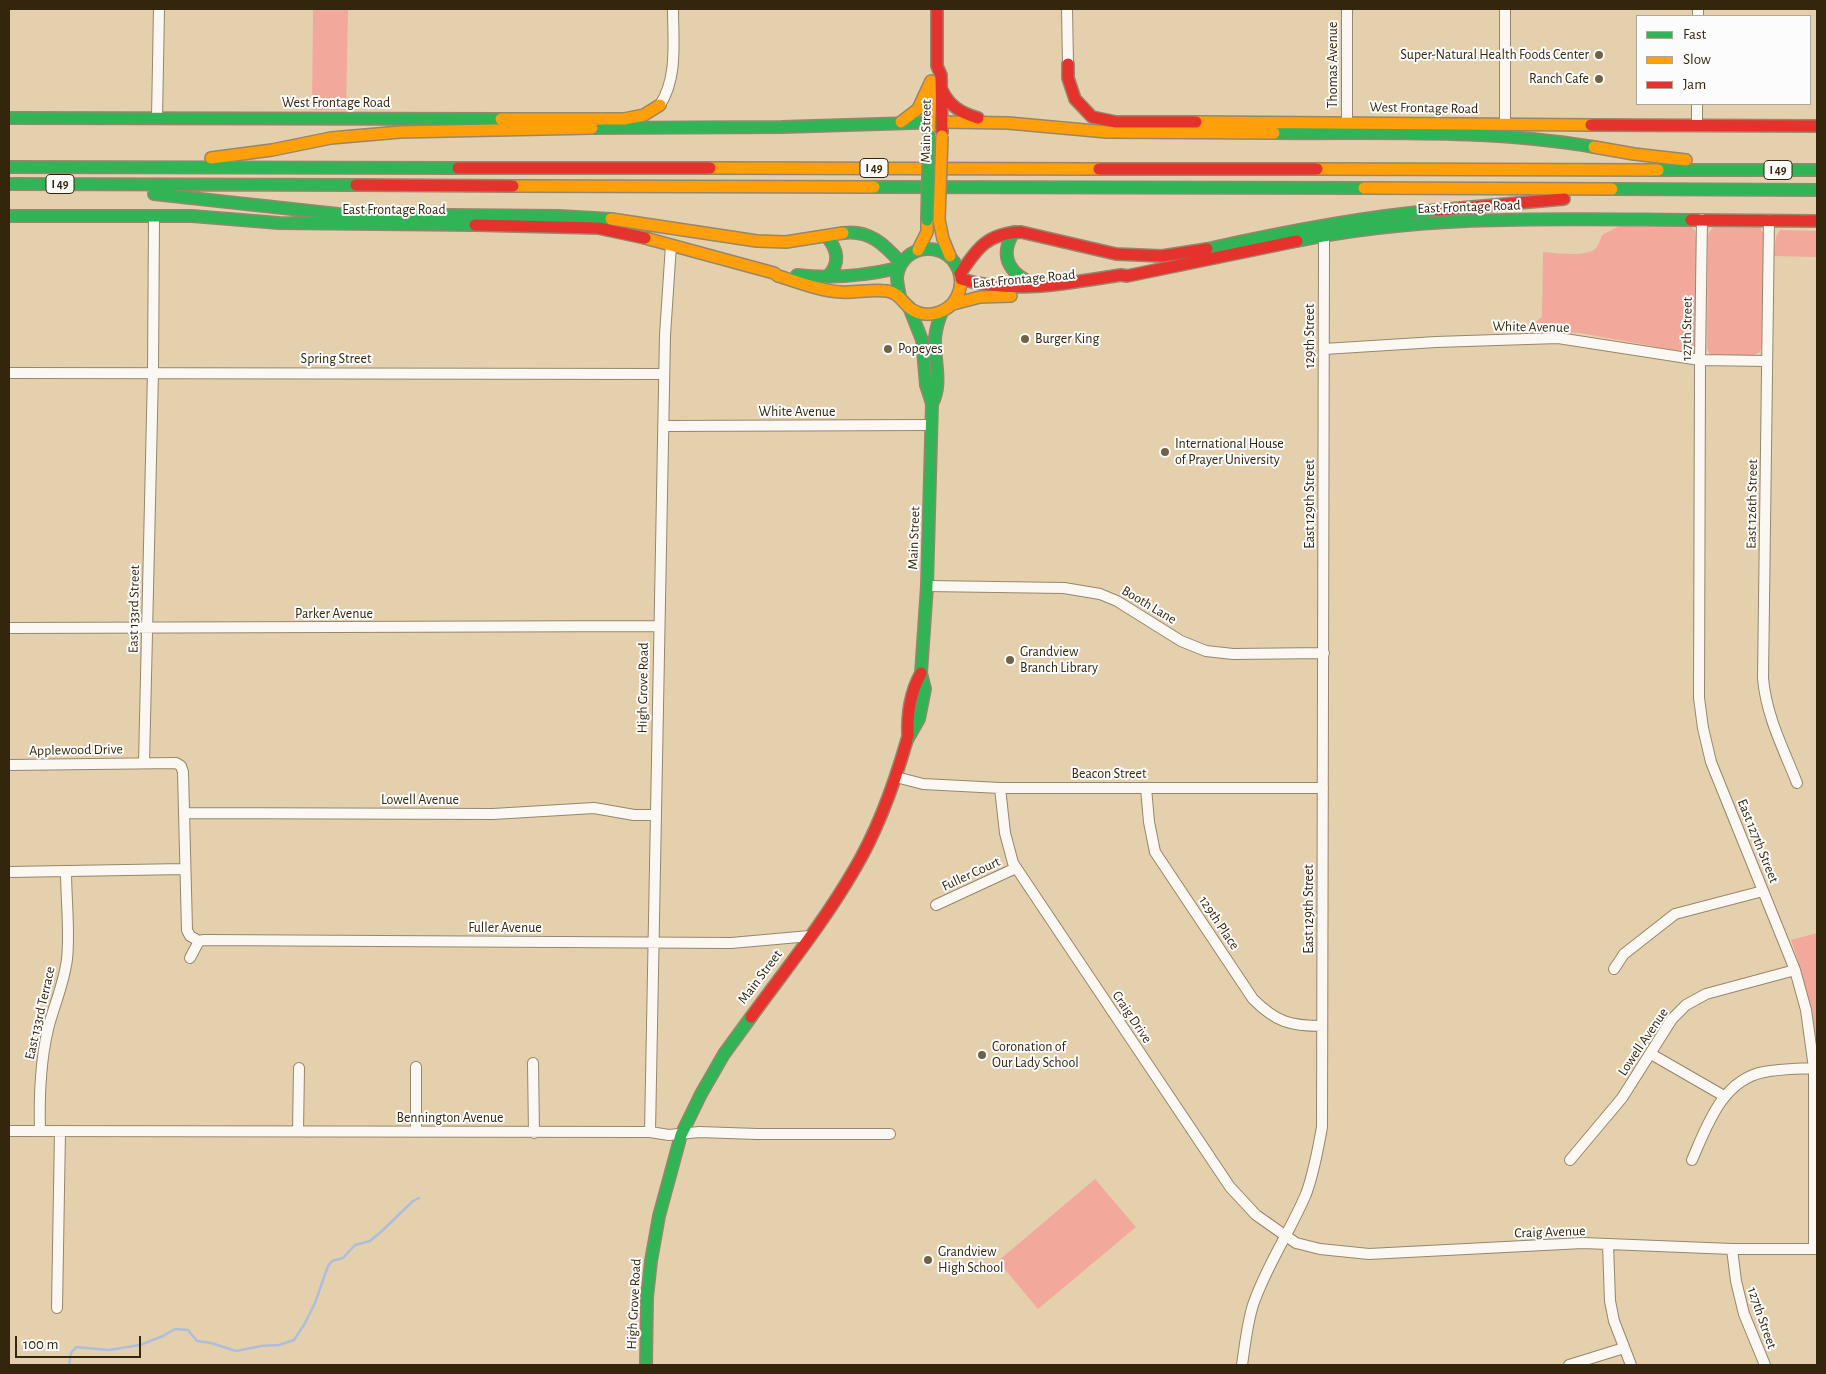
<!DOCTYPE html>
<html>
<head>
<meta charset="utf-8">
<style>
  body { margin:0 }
  #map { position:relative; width:1826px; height:1374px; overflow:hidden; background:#e5d0ae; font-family:"Alegreya Sans",sans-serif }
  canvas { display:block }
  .frame { position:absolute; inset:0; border:10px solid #34260d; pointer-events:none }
  .legend { position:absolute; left:1636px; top:15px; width:175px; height:90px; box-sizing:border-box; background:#fcfcfc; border:1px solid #aca69c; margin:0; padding:6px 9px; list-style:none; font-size:15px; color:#34260d }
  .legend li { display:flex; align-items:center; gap:10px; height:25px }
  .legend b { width:25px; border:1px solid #aca69c }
  .scale { position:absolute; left:15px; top:1336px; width:126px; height:22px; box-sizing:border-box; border:2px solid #34260d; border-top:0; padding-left:6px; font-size:15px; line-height:18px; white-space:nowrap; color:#34260d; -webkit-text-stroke:4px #fcfcfc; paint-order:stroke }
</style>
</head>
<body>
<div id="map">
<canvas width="1826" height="1374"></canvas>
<div class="frame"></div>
<ul class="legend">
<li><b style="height:6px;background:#30b455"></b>Fast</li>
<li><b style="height:6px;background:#ff9f0a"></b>Slow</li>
<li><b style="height:6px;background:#e5322d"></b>Jam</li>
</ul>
<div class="scale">100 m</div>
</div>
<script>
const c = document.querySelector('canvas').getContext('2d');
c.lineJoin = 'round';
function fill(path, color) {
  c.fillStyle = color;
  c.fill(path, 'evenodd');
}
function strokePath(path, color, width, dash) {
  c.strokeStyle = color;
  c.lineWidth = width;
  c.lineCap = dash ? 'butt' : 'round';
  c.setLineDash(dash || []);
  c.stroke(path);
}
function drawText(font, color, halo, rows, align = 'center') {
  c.font = font + ' "Alegreya Sans",sans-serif';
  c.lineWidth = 4;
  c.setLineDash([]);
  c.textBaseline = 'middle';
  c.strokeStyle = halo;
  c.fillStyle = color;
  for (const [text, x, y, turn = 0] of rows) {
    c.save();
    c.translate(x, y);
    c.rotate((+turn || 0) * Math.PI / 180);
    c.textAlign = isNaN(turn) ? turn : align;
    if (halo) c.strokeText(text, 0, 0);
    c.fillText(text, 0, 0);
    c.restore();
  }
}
fill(new Path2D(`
  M313 9H348L346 110H312Z
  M1621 225 1691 226 1695 231 1697 240 1694 348 1685 352 1580 333 1539 332 1534 323 1542 317 1543 252C1555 253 1587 257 1595 249 1599 245 1600 240 1602 235Z
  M1717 226 1760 227 1764 235 1761 348 1760 352 1752 356H1713L1709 353 1707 348 1708 235 1712 228Z
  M1780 230 1817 231V257L1774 256 1776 237Z
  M1817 933V1048C1812 1011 1804 975 1791 940Z
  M1095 1179 1136 1227 1038 1309 998 1261Z`), '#f2a89b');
strokePath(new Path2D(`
  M69 1365 71 1353 76 1347 109 1350 140 1345 163 1336 175 1329 188 1330 197 1341 211 1343 236 1351 261 1346 279 1345 294 1340 304 1325 315 1303 328 1266 332 1261 343 1258 355 1245 370 1241 383 1230 413 1201 419 1198`), '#acbedc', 2.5);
const street = new Path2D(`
  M1067 9 1068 64
  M1505 9V124
  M1698 16V9
  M660 105C678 77 673 41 673 9
  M157 118 159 9
  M1347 122V9
  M1697 125V104
  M1702 219 1700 360 1699 698 1703 728 1711 762 1795 970 1806 1010 1814 1068V1249
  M1769 220 1763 678C1766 715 1783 748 1797 783
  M1324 349 1436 342 1558 338 1700 360 1767 361
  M9 373 664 374
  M663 426 931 425
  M927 586 1064 588 1100 594 1117 601 1181 641 1206 651 1233 654 1324 653
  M9 628 659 626
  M144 763 153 372 154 217
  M9 765 176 763 181 766 183 772 187 930 190 936 199 941
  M896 777 923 784 1000 788H1323
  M1000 788 1005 833 1013 863 1230 1187 1256 1215 1296 1243 1320 1249 1369 1254 1583 1243 1732 1249H1817
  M1146 788 1149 822 1155 852 1253 999C1276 1022 1290 1026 1322 1026
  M184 813 493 814 594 808 634 815H656
  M9 872 185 869
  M936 905 1016 868
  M199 941 204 940 731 943 810 936
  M190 958 199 941
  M1614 969 1624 954 1675 914 1763 891
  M1651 1054 1724 1096
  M533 1063 534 1133
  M416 1067V1132
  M9 1131 650 1132 669 1135 699 1132 757 1134H890
  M40 1131C39 1097 40 1063 48 1029 54 1005 64 984 67 959 70 932 66 899 66 871
  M298 1131 299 1068
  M650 1132 665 335 671 245
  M1570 1160 1622 1098 1672 1019 1686 1005 1706 994 1795 970
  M1692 1160C1707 1126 1722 1080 1764 1072 1780 1069 1797 1069 1814 1068
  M1608 1244 1610 1301 1614 1321 1631 1365
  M1732 1249 1736 1281 1744 1314 1765 1365
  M57 1308 60 1131
  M1242 1365C1245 1345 1247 1324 1253 1305 1266 1266 1290 1232 1306 1194 1314 1173 1318 1149 1322 1127L1324 235
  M1569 1365 1624 1348`);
const fast = new Path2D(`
  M9 118 501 119
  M592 128 782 127 944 122
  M1274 133C1380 134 1489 129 1594 147
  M9 167 458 168
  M1658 170H1817
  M9 184 356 185
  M874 187 1364 188
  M1612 189 1817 190
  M154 194 338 214 559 216 611 219
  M9 216H192L279 223 475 225
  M1014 232C997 258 1012 277 1038 285
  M843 233C869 229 885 245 901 263
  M826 236C838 249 841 264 827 277
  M1297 241C1427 214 1560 219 1691 220
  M1207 249C1283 232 1360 217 1438 210
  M797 275C832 279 864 276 898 268
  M900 297C899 291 897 283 897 277 901 242 951 238 960 275
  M909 307 922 340 926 385 932 404
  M907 740 919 719 925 689 921 673 927 586 932 404C943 384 934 361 935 338 936 329 938 321 942 312
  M646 1365 647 1297 651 1261 659 1216 681 1135 701 1094 724 1054 751 1017`);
const slow = new Path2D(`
  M501 119H624L644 115 660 105
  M901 122 918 109 931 81
  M944 122 1008 123 1107 132 1274 133
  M1196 122 1591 125
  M929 132 931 86
  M1594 147 1634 154 1686 160
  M211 158 272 150 331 138 400 132 592 128
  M710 168 1099 169
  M1317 169 1658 170
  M513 186 874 187
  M1364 188 1612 189
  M611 219 757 241 786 242 843 233
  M939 220 943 239 950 256
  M645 238 774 273 778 276C798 282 820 291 841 292 856 293 871 289 887 291 899 293 902 302 911 309 924 318 942 315 953 303 959 295 962 285 960 275
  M918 250 927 232V220
  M953 304 980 297 1011 296`);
const jam = new Path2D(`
  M937 9V66L941 75 942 132
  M1068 64V78L1075 99 1092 117 1116 122H1196
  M942 90C949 106 961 113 978 118
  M1591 125 1817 126
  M458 168H710
  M1099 169H1317
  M356 185 513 186
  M1438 210 1564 199
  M1691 220 1817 221
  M475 225 598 228 645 238
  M960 274C977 248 988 233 1021 232L1116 254 1162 256 1207 249
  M961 279C1014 295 1068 283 1121 275L1127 276 1297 241
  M908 736C907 713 910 693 921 673
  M751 1017C786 969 824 922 854 870 878 830 894 785 907 740`);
strokePath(street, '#96866b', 12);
strokePath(fast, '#96866b', 14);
strokePath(slow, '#96866b', 14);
strokePath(jam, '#96866b', 14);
strokePath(street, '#fbf8f3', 10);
strokePath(fast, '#30b455', 11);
strokePath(slow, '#ff9f0a', 11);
strokePath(jam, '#e5322d', 11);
const fastBridge = new Path2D(`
  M927 220 929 135`);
const slowBridge = new Path2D(`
  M939 220 942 136`);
strokePath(fastBridge, '#96866b', 14, []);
strokePath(slowBridge, '#96866b', 14, []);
strokePath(fastBridge, '#30b455', 11);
strokePath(slowBridge, '#ff9f0a', 11);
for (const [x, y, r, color] of [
  [1599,55,5,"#726245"],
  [1599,79,5,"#726245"],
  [1025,339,5,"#726245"],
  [888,349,5,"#726245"],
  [1165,452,5,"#726245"],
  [1010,660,5,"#726245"],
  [982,1055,5,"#726245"],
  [928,1260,5,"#726245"]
]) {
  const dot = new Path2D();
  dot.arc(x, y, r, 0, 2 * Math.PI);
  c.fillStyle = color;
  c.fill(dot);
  strokePath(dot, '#fcfcfc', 2);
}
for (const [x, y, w] of [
  [874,168,28],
  [1778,170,28],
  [60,184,28]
]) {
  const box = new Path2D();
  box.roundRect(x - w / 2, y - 9.5, w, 19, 4);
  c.fillStyle = '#fcfcfc';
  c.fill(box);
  strokePath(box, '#34260d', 1);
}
drawText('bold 12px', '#34260d', null, [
  ["I 49",874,168],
  ["I 49",1778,170],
  ["I 49",60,184]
]);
drawText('14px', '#34260d', '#fcfcfc', [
  ["Super-Natural Health Foods Center",1589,55,"right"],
  ["Ranch Cafe",1589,79,"right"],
  ["Burger King",1035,339],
  ["Popeyes",898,349],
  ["International House",1175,444],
  ["of Prayer University",1175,460],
  ["Grandview",1020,652],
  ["Branch Library",1020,668],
  ["Coronation of",992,1047],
  ["Our Lady School",992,1063],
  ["Grandview",938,1252],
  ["High School",938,1268]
], 'left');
drawText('14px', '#34260d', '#fcfcfc', [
  ["Thomas Avenue",1333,65,-90],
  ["West Frontage Road",336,103],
  ["West Frontage Road",1424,108,1],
  ["Main Street",926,131,-89],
  ["East Frontage Road",1469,207,-2],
  ["East Frontage Road",394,210],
  ["East Frontage Road",1024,279,-5],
  ["White Avenue",1531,327,1],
  ["127th Street",1687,329,-89],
  ["129th Street",1310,336,-90],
  ["Spring Street",336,359],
  ["White Avenue",797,412],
  ["East 129th Street",1310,504,-90],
  ["East 126th Street",1752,504,-89],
  ["Main Street",914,538,-88],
  ["Booth Lane",1149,605,31],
  ["East 133rd Street",134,609,-89],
  ["Parker Avenue",334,614],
  ["High Grove Road",643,688,-89],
  ["Applewood Drive",76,750,-1],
  ["Beacon Street",1109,774],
  ["Lowell Avenue",420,800],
  ["East 127th Street",1758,841,68],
  ["Fuller Court",971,874,-25],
  ["East 129th Street",1309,909,-90],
  ["129th Place",1219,923,56],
  ["Fuller Avenue",505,928],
  ["Main Street",760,977,-53],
  ["East 133rd Terrace",40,1013,-77],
  ["Craig Drive",1132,1017,56],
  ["Lowell Avenue",1643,1042,-56],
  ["Bennington Avenue",450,1118],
  ["Craig Avenue",1550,1232,-2],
  ["High Grove Road",634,1304,-87],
  ["127th Street",1762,1318,71]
]);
</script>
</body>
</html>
